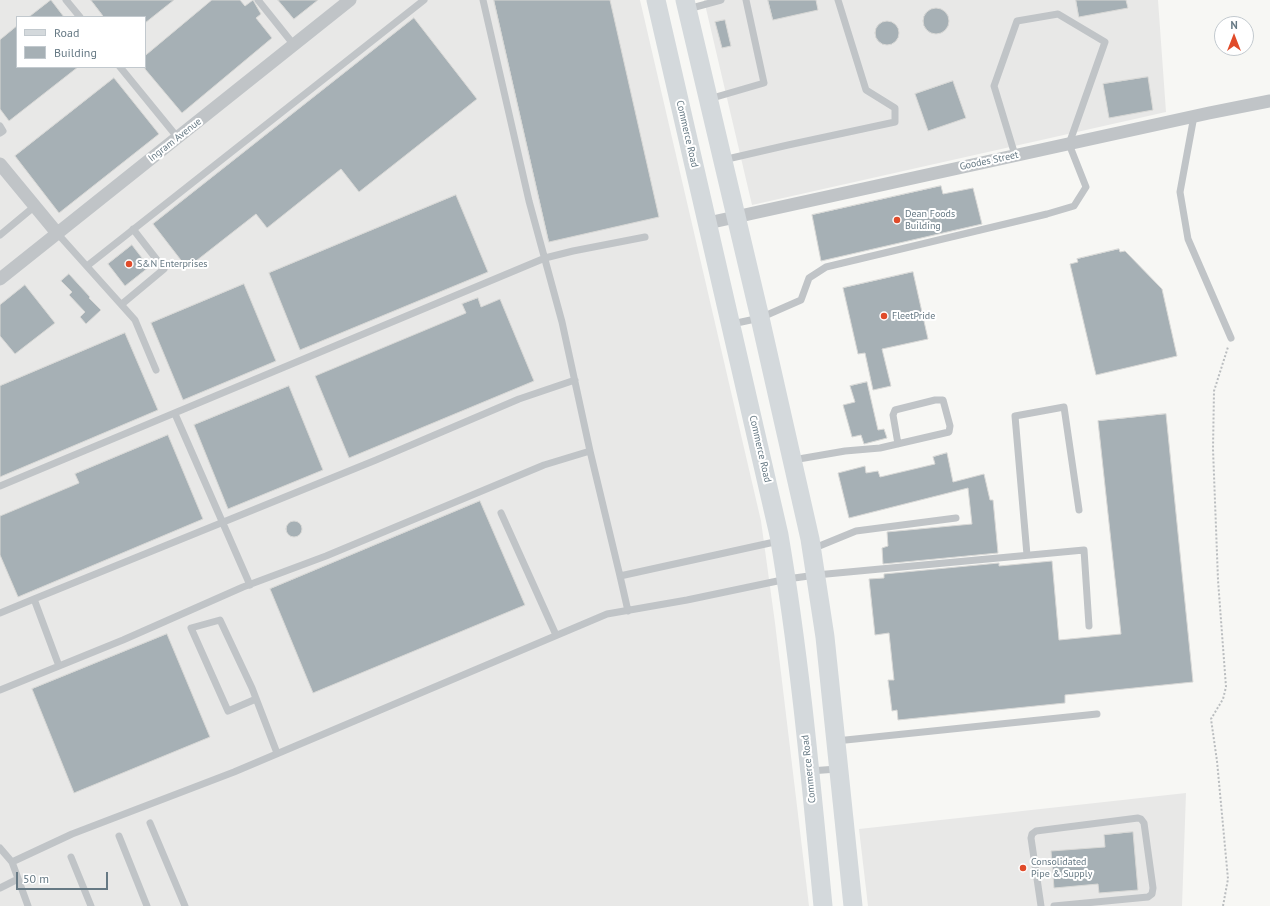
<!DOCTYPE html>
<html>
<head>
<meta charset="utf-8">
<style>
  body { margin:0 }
  #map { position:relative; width:1270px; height:906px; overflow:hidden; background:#f7f7f4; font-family:"PT Sans",sans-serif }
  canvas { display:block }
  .legend { position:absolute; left:16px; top:16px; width:130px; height:52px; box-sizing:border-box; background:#fff; border:1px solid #c2c9ce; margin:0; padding:5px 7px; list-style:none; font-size:12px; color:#667984 }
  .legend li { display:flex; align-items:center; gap:8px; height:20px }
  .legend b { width:20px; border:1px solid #c2c9ce }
  .north { position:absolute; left:1214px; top:16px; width:40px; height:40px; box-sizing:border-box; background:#fff; border:1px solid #c2c9ce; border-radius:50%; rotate:0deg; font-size:11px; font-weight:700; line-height:16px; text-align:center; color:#667984 }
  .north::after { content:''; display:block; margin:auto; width:14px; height:18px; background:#e04b2a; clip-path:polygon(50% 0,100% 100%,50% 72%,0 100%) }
  .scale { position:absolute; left:16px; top:872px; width:92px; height:18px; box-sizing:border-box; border:2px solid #667984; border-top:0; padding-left:5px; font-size:12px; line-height:14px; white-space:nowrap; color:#667984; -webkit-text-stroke:3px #fff; paint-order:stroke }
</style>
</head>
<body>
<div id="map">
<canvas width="1270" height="906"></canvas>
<ul class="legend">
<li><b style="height:5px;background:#d4d9dc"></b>Road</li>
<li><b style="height:11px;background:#a6b0b5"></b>Building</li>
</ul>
<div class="north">N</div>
<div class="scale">50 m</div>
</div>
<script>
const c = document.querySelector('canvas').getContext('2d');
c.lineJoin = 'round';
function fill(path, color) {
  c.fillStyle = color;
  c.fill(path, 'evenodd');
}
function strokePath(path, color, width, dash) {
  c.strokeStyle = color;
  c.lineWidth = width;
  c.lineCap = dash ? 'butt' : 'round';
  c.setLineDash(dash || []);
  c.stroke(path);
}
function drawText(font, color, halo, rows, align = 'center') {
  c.font = font + ' "PT Sans",sans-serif';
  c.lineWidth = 4;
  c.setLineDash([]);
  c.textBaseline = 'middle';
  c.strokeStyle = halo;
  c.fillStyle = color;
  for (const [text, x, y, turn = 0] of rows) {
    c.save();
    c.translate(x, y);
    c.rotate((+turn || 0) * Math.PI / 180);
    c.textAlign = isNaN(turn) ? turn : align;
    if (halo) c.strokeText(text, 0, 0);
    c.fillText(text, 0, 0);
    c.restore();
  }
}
fill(new Path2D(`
  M0 0H640L761 521 775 623 809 906H0ZM17 17H145V67H17Z
  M704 0H1158L1166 112 752 205Z
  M1186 793 1182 906H868L859 829Z`), '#e8e8e7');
const building = new Path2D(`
  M51 0 64 17H29Z
  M91 0H174L145 23V17H104Z
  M212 0H240L245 6 253 0 261 14 256 18 272 38 182 113 145 69V56Z
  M278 0H318L294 19Z
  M494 0H610L659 217 549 242Z
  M768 0H816L818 10 773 20Z
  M1076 0H1126L1128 8 1079 17Z
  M923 21a13 13 0 1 1 26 0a13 13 0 1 1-26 0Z
  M414 18 477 99 359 192 341 169 267 228 256 214 187 268 153 224Z
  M725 20 731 46 722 48 715 22Z
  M875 33a12 12 0 1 1 24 0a12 12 0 1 1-24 0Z
  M17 26V67H78L9 121 0 109V40Z
  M1148 77 1153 110 1109 118 1103 84Z
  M114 78 159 134 59 213 15 156Z
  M953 81 966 118 928 131 915 94Z
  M941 186 943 194 973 188 982 224 821 261 812 215Z
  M456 195 488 272 300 350 269 273Z
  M132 245 149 267 125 286 108 264Z
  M1119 249 1120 252 1125 251 1162 289 1177 356 1096 375 1070 264 1078 262 1077 259Z
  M913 272 928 339 882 349 891 386 873 390 865 353 858 354 843 288Z
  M69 274 90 297 89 298 101 310 86 324 80 317 85 312 69 295 72 292 61 281Z
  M244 284 276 361 183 400 151 323Z
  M25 285 55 323 15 354 0 336V305Z
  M478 298 481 307 500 299 534 381 349 458 315 376 466 313 462 304Z
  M125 333 158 410 0 477V386Z
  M867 382 878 430 884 429 887 438 864 444 861 435 852 437 843 405 855 402 850 386Z
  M289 386 323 470 228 509 194 425Z
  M1166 414 1193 682 1065 695V703L898 720 897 710 892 711 888 680H894L889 633 875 635 869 579 884 578V574L999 563V566L1052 561 1059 640 1121 634 1098 421Z
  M168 435 203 519 18 597 0 555V516L79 483 75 474Z
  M947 453 953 482 984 474 990 500H993L998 553 883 564 882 548 888 546 887 532 972 524 968 488 849 518 838 473 865 466 866 473 878 471 880 477 935 464 933 457Z
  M480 501 525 605 313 693 270 589Z
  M286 529a8 8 0 1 1 16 0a8 8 0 1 1-16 0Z
  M167 634 210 737 74 793 32 689Z
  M1133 832 1138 890 1099 893 1098 884 1054 888 1051 851 1105 847 1104 835Z`);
fill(building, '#a6b0b5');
strokePath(building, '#d8d8d6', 1);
strokePath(new Path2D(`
  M1223 906 1228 879 1217 761 1211 719 1223 699 1226 687 1218 580 1213 449 1214 391 1228 347`), '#babdbf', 2, [2, 2]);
strokePath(new Path2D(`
  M66 0 80 17
  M258 0 294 45
  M483 0 529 201 562 322 590 451
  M688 9 721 0
  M120 67 178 138
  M709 99 764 83 746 0
  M1194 116 1180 192 1188 239 1231 338
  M0 126 3 131 0 133
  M723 160 788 145 895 122V108L866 90 838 0
  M57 233 135 320 156 370
  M0 235 35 206
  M87 266 424 0
  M122 304 164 269 133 229
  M732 324 760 318 801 300 809 278 826 267 1047 214 1074 206 1086 187 1069 144 1105 42 1058 14 1017 21 994 86 1015 155
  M175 414 250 585
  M793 460 845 451 880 448 949 432 950 426 943 400H935L895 410 893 415 898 444
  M0 486 545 258 573 251 645 237
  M501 513 556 635
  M812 549 856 531 956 518
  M1027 555 1015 416 1064 407 1079 510
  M620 576 628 611
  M0 613 34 599
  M59 666 34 599 376 460 519 399 575 380
  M0 690 123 640 243 587 326 556 544 465 590 451 620 576 779 541
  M256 699 228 711 191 628 220 620 252 688 277 753
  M836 741 1097 714
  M810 771 837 769
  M150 823 185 906
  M119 836 147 906
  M0 848 12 862 72 834 234 772 607 614 687 600 787 579 816 575 1084 550 1089 626
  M71 857 91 906
  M12 862 28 906
  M0 888 18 879
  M1041 906 1031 838 1032 834 1036 831 1138 818 1141 819 1144 823 1153 888 1152 894 1148 897 1054 906`), '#c0c4c7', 7);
strokePath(new Path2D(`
  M0 164 57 233
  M708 223 1209 113 1270 101
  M0 279 350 0`), '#c0c4c7', 13);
strokePath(new Path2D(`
  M656 0 779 535C800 658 811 782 823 906
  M685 0 760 318 810 539 825 637 853 906`), '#d4d9dc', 19);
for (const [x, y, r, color] of [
  [897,220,4,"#e04b2a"],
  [129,264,4,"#e04b2a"],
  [884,316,4,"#e04b2a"],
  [1023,868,4,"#e04b2a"]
]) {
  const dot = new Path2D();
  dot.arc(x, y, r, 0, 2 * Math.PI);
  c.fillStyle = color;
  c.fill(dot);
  strokePath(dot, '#fff', 1.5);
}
drawText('10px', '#667984', '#fff', [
  ["Commerce Road",687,134,77],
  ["Ingram Avenue",175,140,-38],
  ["Goodes Street",989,161,-12],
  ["Commerce Road",760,449,77],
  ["Commerce Road",809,769,-96]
]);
drawText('10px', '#667984', '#fff', [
  ["Dean Foods",905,214],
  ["Building",905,226],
  ["S&N Enterprises",137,264],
  ["FleetPride",892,316],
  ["Consolidated",1031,862],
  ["Pipe & Supply",1031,874]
], 'left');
</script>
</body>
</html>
